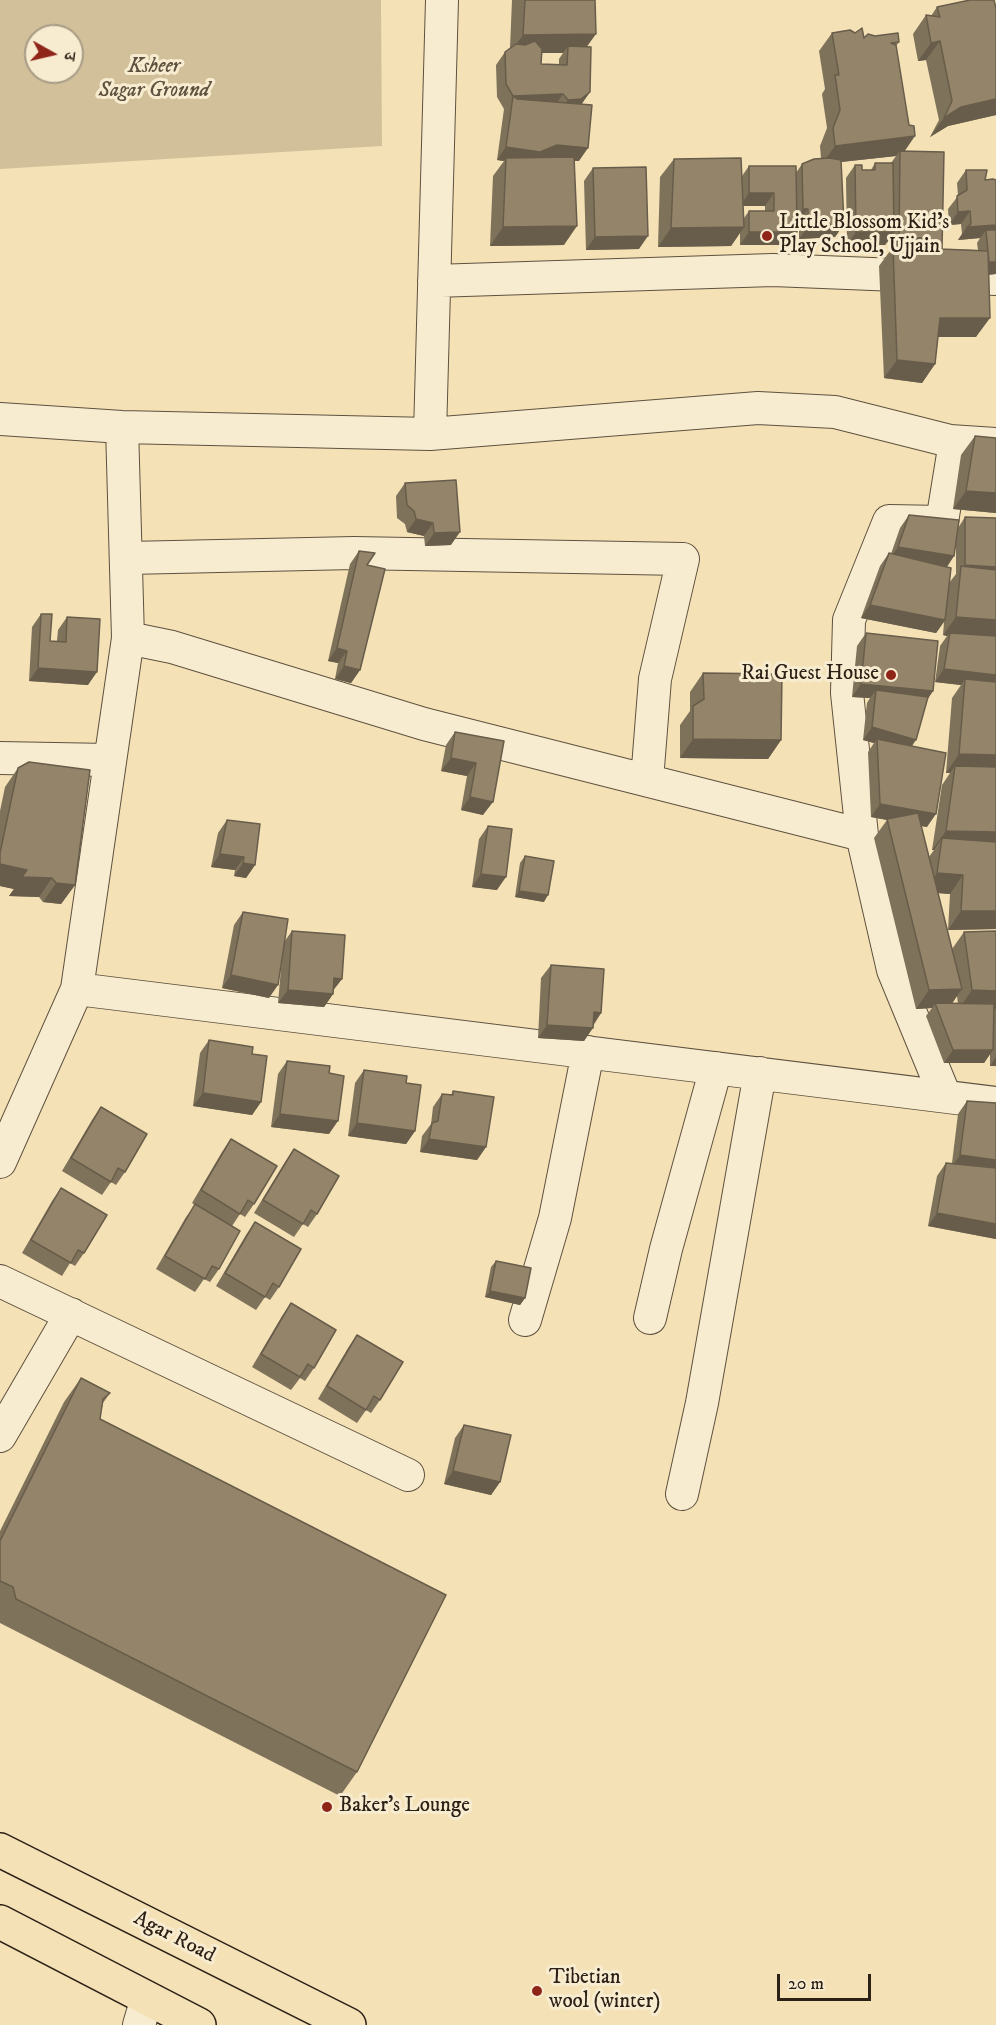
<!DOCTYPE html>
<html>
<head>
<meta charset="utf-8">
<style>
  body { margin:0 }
  #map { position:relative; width:996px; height:2025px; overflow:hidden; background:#f4e1b6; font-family:"IM FELL DW Pica","Noto Serif Devanagari",serif }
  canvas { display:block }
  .north { position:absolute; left:24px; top:24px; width:60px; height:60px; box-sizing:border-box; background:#f8ecd0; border:2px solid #a79b86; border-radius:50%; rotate:98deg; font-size:16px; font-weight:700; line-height:24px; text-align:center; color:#2d2117 }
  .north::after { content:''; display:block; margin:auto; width:21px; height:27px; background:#8f2418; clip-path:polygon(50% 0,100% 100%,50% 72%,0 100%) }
  .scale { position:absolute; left:777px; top:1974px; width:94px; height:27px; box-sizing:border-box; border:3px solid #2d2117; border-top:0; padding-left:8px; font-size:18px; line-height:21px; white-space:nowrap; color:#2d2117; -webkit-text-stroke:4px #f8ecd0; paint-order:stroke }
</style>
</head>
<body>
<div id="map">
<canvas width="996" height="2025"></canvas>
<div class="north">उ</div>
<div class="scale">20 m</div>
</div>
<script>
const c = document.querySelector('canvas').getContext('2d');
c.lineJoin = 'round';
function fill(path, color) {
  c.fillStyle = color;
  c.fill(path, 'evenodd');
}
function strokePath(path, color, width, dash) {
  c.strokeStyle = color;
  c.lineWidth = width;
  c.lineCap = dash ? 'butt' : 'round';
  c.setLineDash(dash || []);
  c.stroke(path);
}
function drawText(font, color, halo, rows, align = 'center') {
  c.font = font + ' "IM FELL DW Pica",serif';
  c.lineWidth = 6;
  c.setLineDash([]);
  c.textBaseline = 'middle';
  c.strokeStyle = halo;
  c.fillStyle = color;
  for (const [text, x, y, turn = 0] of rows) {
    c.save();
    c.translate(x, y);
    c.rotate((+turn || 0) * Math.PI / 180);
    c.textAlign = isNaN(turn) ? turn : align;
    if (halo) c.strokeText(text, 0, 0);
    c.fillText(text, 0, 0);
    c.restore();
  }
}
fill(new Path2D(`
  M0 0H381L382 146 0 169ZM36 36H72V72H36Z`), '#d2c09b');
const street = new Path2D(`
  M434 281 773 270 996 279
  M0 419 122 427 430 434 758 408 835 412 950 441 996 444
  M430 434 442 0
  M128 558 354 553 683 559 655 679 647 780
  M128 638 172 647 424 724 862 835 893 970 945 1096
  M0 758 109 760
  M862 835 847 693 849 620 889 521 942 522 955 442
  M77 989 996 1103
  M0 1162 77 989 128 638 122 427
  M0 1281 408 1475
  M650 1318 666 1249 716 1068
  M525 1320 555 1218 588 1052
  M0 1436 71 1314
  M682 1494 702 1403 760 1073
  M139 2025 147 1998`);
const primary = new Path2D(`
  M0 1850 349 2025
  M0 1922 199 2025`);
strokePath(street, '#5f513f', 34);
strokePath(primary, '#2d2117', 36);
strokePath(street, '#f8ecd0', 32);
strokePath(primary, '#f4e1b6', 33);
fill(new Path2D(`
  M512 0H595L587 47 590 92 581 104 579 161H574L564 245 490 246 493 176 504 161 497 160 504 109 497 97 496 65 505 52 510 48ZM541 53H563L559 59V65L541 64Z
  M937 7 996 8V115L948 126 930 137 939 120 926 60 918 61 913 34 926 15 931 16Z
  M832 33 899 42 896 46 905 151 942 249 978 250 977 243 980 238 958 240 962 234 961 224 949 225 948 209 958 196 957 183 966 170 985 180H996V274L989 275 976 337H938L935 364 922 383 884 378 879 266 890 251V239L885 245H847L846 178 855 165 862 170H871L875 163H891L896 156 841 162 844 224 835 237 799 239V222H797L788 245H740V233L731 246 658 247 660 177 674 159 742 176 749 166 796 173 802 164 821 158 820 146 827 128 822 94 825 89 819 51ZM743 206H765V211H749L744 218Z
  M593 168 639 249 586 250 584 181Z
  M975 436 996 513 953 509 961 455Z
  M405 483 451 545 425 546 424 536 407 532 405 524 397 518 396 496Z
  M909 515 958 528 965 517 996 929 948 930 950 894 938 893 952 949 964 932 996 931V1066H990V1054L984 1063H944L926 1016 932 1008 916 1009 874 838 887 820 871 817 868 752 874 743 863 740 867 703 870 698 852 697 857 646 866 633 933 691 927 700 912 746 927 827 921 826 929 857 934 850H932L942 785 950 773H946L952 698 961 685 935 682 940 646 947 636 943 635 944 622 936 633 861 618 880 566 889 553 891 554 900 528ZM956 544V574L949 583 947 567 954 556ZM957 996 958 1004H952Z
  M359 551 367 565 360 670 351 683 335 679 338 663 328 661 350 564Z
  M41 614 50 641H57L58 630 67 617 88 685 29 681 32 627Z
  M703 673 781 740 768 759 680 758V725L690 711V692Z
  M455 732 504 741 483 815 461 810 467 776 441 771 446 745Z
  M18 768 75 885 61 904 43 902 39 897 9 896 14 889 0 886V811L5 787Z
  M227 820 255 865 246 878 234 876 235 870 211 867 218 833Z
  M488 826 497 890 472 887 479 839Z
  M525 856 544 902 515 897 520 863Z
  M243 912 284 942 292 931 342 979 333 990V994L324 1007 278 1003 282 957 269 998 222 988 234 925Z
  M551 965 601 1013 584 1041 538 1038 541 978Z
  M209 1040 252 1054 261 1102 252 1115 193 1106 200 1053Z
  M287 1061 329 1134 271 1127 278 1074Z
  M364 1070 406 1083 415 1131 406 1144 348 1136 355 1083Z
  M453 1091 486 1147 477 1160 420 1152 422 1136 431 1124 433 1107 442 1094 451 1095Z
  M967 1101 996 1103V1239L928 1226 937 1176 946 1163H952L958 1114Z
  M101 1107 125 1172 116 1185 111 1182 102 1195 62 1171 92 1120Z
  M231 1139 254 1204 245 1217 240 1214 232 1226 219 1269 210 1282 204 1279 195 1292 156 1269 186 1217 195 1205 192 1203 222 1152Z
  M294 1149 317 1214 308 1227 303 1224 294 1237 254 1213 285 1162Z
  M61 1188 84 1253 75 1266 70 1263 62 1276 22 1253 52 1201Z
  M255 1222 279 1287 270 1300 265 1297 256 1310 216 1286 246 1235Z
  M496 1261 525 1298 520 1305 485 1297 491 1267Z
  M291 1303 314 1368 305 1381 300 1378 291 1390 252 1367 282 1316Z
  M357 1335 380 1400 371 1413 366 1410 357 1423 318 1399 348 1348Z
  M81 1378 110 1393 103 1403 100 1419 357 1772 340 1796 0 1623V1531L64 1402Z
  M464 1425 500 1482 491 1495 444 1484 455 1438Z`), '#7f725b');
fill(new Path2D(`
  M596 34 583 52 568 46 563 53H510L523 35Z
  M940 41 926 60 918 61 931 43Z
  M590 92 581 105 559 113 568 100Z
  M563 94 554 107 512 109 513 96 504 109 513 96Z
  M996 99V115L948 126 930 137 944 118 961 107Z
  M915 136 902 155 900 151 896 156 822 164 835 146Z
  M557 145 588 148 579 161 548 158H506L504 161 497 160 506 147Z
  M749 193H774L765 206H740Z
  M803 209H808L799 222H794Z
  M970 211 961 224 949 225 958 212Z
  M844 224 835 237 799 239 808 226Z
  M996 225V237L986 230 980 238 958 240 967 227Z
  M577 226 564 245 490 246 503 227Z
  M744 227 731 246 658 247 671 228Z
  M749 232H797L788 245H740Z
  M856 232H894L885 245H847Z
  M648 236 639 249 586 250 595 237Z
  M899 238H930L921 251 893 247 889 251Z
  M989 262H996V274L980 275Z
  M940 318H990L976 337H927Z
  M897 360 935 364 922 383 884 378Z
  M966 491 996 493V513L953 509Z
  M416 519 433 523 424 536 407 532Z
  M460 532 451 545 425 546 434 533Z
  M898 547 954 556 945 569 889 560Z
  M965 565 996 567V581L961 571Z
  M870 605 945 620 936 633 861 618Z
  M956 617 996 620V641L950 633 947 636 943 635Z
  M337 648 347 651 338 663 328 661Z
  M344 666 360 670 351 683 335 679Z
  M38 668 97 672 88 685 29 681Z
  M944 669 996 675V689L965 679 961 685 935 682Z
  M861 684 933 691 924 704 876 690 870 698 852 697Z
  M872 727 916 740 907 753 877 739 874 743 863 740Z
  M693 739 781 740 768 759 680 758Z
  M959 754 996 755V774L955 766 950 773H946Z
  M451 758 476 763 467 776 441 771Z
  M470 797 493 802 483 815 461 810Z
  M880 804 936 814 927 827 871 817Z
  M946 831 996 832V851L942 838 934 850H932Z
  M220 854 244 857 235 870 211 867Z
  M243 863 255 865 246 878 234 876Z
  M0 864 27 870 52 878 39 897 9 896 14 889 0 886Z
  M937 873 963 875 950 894 924 892Z
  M481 874 506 877 497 890 472 887Z
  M56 883 75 885 61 904 43 902Z
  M519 891 548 895 544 902 515 897Z
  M961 911H996V929L948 930Z
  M231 975 278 985 269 998 222 988Z
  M334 978 342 979 332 992Z
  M962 989 949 1007 935 1003 932 1008 916 1009 929 990Z
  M288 990 333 994 324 1007 278 1003Z
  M972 990 996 991V1008L995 1010 959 1009Z
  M594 1012 601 1013 592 1026Z
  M547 1025 593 1028 584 1041 538 1038Z
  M953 1050H993L984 1063H944Z
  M996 1057V1066H990Z
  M203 1093 261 1102 252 1115 193 1106Z
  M280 1114 338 1121 329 1134 271 1127Z
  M357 1123 415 1131 406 1144 348 1136Z
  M429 1139 486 1147 477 1160 420 1152Z
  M960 1155 996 1160V1174L951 1168Z
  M937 1213 996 1224V1239L928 1226Z
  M490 1291 525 1298 520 1305 485 1297Z
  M453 1471 500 1482 491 1495 444 1484Z`), '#685d4a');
const building = new Path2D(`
  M525 0H595L596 34 523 35Z
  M970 0H994L996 8V99L961 107 944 118 952 101 940 41 931 43 926 15 940 17 937 7Z
  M862 28 864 38 868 34 875 36 898 33 899 42 891 43 896 45 909 125 914 126 915 136 835 146 833 128 840 110 835 75H839L832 33 850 30 855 33Z
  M535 41 542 49 541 64 567 65 568 46 591 47 590 92 581 99 568 100 563 94 513 96 506 84 505 52 516 44 525 45Z
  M513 96 517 99 592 105 588 148 557 145 540 152 506 147Z
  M900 151 944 152 942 250 930 238H899Z
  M574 157 577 226 503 227 506 158Z
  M741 158 744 227 671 228 674 159Z
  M829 158 841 160 844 224 808 226V209H803L802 164 814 159Z
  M875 163H893L894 232H856L855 165H862V170H875Z
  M749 166H796L797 232H749V211H774V193H749Z
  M646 167 648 236 595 237 593 168Z
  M966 170H987L985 180 993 179 996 180V225L967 227 971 224 970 211 958 212 957 196 967 190Z
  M986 230H996V262H989Z
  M893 247 988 251 990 318H940L935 364 897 360Z
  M975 436 996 438V493L966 491Z
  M456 480 460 532 434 533 433 523 416 519 414 511 407 505 405 483Z
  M909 515 959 520 954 556 898 547Z
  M965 517 996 518V567L965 565Z
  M359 551 375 553 367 565 385 569 360 670 344 666 347 651 337 648Z
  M889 553 951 568 945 620 870 605Z
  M961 566 996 570V620L956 617Z
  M41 614H52L50 641 66 642 67 617 100 619 97 672 38 668Z
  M866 633 938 641 933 691 861 684Z
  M950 633 996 636V675L944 669Z
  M703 673 782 674 781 740 693 739V706L704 699Z
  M965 679 996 682V755L959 754Z
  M876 690 928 697 916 740 872 727Z
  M455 732 504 741 493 802 470 797 476 763 451 758Z
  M877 739 946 753 936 814 880 804Z
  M29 762 90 770 75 885 56 883 52 878 22 877 27 870 0 864V853L18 768Z
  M955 766 996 767V832L946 831Z
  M918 813 962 989 929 990 887 819Z
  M227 820 260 824 255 865 243 863 244 857 220 854Z
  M488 826 512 829 506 877 481 874Z
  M942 838 996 842V911H961L963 875 937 873Z
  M525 856 554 861 548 895 519 891Z
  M243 912 288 919 278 985 231 975Z
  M292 931 345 935 342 979 334 978 333 994 288 990Z
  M996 931V991L972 990 964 932Z
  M551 965 604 969 601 1013 594 1012 593 1028 547 1025Z
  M935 1003 994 1004 993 1050H953Z
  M209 1040 253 1047 252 1054 267 1056 261 1102 203 1093Z
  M287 1061 330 1066 329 1073 344 1076 338 1121 280 1114Z
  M364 1070 407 1076 406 1083 421 1085 415 1131 357 1123Z
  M453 1091 494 1097 486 1147 429 1139 432 1123 438 1121 442 1094 453 1095Z
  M967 1101 996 1103V1160L960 1155Z
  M101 1107 147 1134 125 1172 118 1168 111 1182 71 1158Z
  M231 1139 277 1166 254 1204 248 1200 240 1214 201 1190Z
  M294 1149 339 1176 317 1214 311 1210 303 1224 263 1200Z
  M946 1163 996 1168V1224L937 1213Z
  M61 1188 107 1215 84 1253 78 1250 71 1263 31 1240Z
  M195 1204 240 1231 219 1269 212 1266 205 1279 165 1256Z
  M255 1222 301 1249 279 1287 273 1283 265 1297 225 1273Z
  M496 1261 531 1268 525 1298 490 1291Z
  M291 1303 336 1330 314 1368 308 1364 300 1377 261 1354Z
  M357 1335 403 1362 380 1400 374 1396 366 1410 327 1386Z
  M81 1378 110 1393 103 1399 100 1419 446 1595 357 1772 16 1599 13 1587 0 1581V1541Z
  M464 1425 511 1435 500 1482 453 1471Z`);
fill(building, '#94856a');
strokePath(building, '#685d4a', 1.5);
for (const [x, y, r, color] of [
  [767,236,6,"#8f2418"],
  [891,675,6,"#8f2418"],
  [327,1807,6,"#8f2418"],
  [537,1991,6,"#8f2418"]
]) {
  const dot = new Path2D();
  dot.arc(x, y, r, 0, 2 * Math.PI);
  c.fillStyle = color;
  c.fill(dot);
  strokePath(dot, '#f8ecd0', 2);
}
drawText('italic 21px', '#5f513f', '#f8ecd0', [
  ["Ksheer",154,68],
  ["Sagar Ground",154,92]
]);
drawText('21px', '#2d2117', '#f8ecd0', [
  ["Little Blossom Kid's",779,224],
  ["Play School, Ujjain",779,248],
  ["Rai Guest House",879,675,"right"],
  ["Baker's Lounge",339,1807],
  ["Tibetian",549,1979],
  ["wool (winter)",549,2003]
], 'left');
drawText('21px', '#2d2117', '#f8ecd0', [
  ["Agar Road",174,1938,27]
]);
</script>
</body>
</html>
